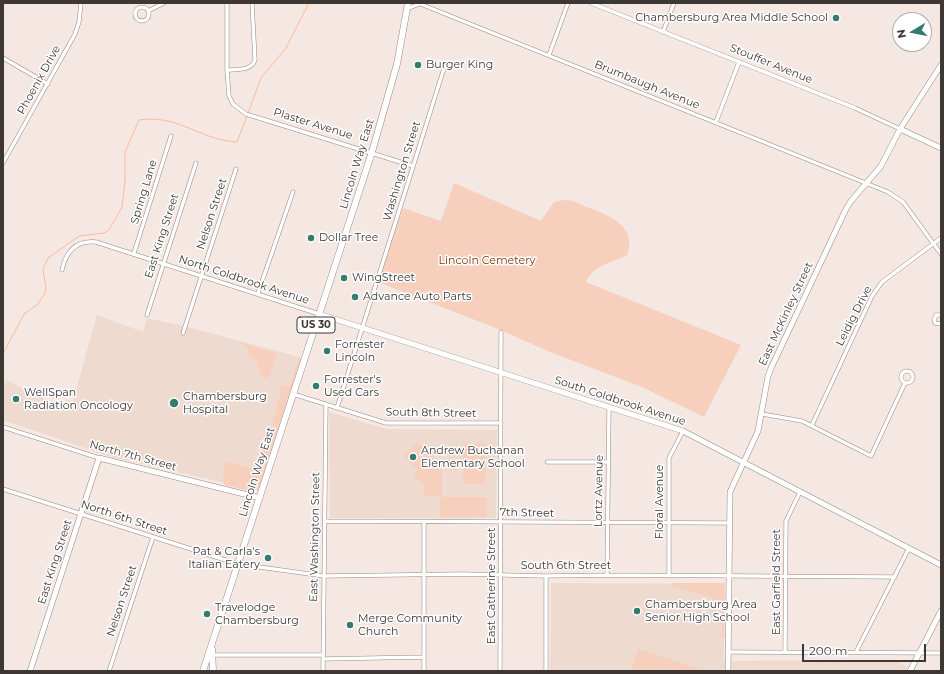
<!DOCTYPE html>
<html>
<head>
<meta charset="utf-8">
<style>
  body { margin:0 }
  #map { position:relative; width:944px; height:674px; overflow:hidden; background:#f5e7e1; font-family:Montserrat,sans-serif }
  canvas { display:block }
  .frame { position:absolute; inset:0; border:4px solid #3d3735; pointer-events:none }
  .north { position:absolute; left:892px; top:12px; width:40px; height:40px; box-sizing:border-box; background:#fff; border:1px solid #b1afae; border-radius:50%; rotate:260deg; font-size:11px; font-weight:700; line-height:16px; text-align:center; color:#3d3735 }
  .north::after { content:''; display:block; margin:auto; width:14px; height:18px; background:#367b6f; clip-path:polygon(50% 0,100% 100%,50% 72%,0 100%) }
  .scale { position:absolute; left:802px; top:644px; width:124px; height:18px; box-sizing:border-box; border:2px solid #3d3735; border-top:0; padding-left:5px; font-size:12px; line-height:14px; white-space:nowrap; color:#3d3735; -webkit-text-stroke:3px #fff; paint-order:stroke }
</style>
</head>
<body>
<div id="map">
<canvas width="944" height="674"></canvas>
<div class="frame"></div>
<div class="north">N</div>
<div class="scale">200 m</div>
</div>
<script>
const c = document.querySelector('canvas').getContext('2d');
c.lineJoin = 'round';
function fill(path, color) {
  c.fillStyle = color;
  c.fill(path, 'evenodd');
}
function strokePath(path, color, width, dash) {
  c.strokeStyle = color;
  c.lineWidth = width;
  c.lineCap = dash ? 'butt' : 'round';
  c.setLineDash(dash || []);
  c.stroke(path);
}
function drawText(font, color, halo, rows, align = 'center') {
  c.font = font + ' Montserrat,sans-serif';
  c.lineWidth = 3;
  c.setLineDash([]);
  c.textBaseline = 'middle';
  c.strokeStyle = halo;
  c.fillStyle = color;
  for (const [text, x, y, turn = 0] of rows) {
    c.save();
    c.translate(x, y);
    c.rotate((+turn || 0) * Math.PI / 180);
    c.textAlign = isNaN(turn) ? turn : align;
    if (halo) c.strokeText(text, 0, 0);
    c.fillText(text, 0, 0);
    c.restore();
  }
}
fill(new Path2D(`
  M97 315 143 332 147 318 188 327 299 357 256 490 108 456 3 420V386L6 380 61 406 67 400 73 401Z
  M329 412 386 429 497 430 496 518H330Z
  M551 583 723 584 724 661 896 660 907 667 905 671H550Z`), '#efdad0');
fill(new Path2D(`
  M454 183 541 221 554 202C558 201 562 200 566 200 573 200 581 205 587 207 609 215 638 227 627 255 611 264 595 263 586 282L741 345 704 417 642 387 550 352 498 329 378 282 403 208 441 221Z
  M242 343 277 353 268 379 261 376 258 368V363L248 353 249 351Z
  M299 357 301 358 259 489 253 492 224 485 223 472 225 461 255 469 264 445H267L281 392 279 391 281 385 289 387Z
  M416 443 433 452 434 468H442V497H487V517H440V496H424V485L413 475 418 470 403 456Z
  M463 444H485V484H463Z
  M672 583H725L724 638 718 635 722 633 721 601 672 586Z
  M638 649 703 670V671H631Z`), '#f7cfbd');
strokePath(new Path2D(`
  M248 113 261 78 286 48 309 3
  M3 354 24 314 37 305 44 295 46 288 43 269 48 258 79 236 104 233 109 230 122 207 125 181V152L139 120C179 114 199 140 237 142L247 116`), '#fdba9a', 1);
const street = new Path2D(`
  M227 3V70L229 96 233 104 246 114 413 166
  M418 3 888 192 903 202 941 254
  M591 3 855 108 900 129
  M135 14a7 7 0 1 1 14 0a7 7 0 1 1-14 0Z
  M407 9 419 4
  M148 11 164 3
  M663 32 674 3
  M549 55 568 3
  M3 58 48 84
  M227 70C238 69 251 71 255 60L252 3
  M716 122 739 62
  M3 163 75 34 79 22 81 3
  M134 253 171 136
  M62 270C66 251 76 240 96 242L319 314
  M258 293 293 192
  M147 315 196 163
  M941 315H936L934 320 935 323 941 324
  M183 333 236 169
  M901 377a6 6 0 1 1 12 0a6 6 0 1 1-12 0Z
  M293 394 386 423H501
  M337 408 445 65
  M762 414 802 421 871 456 905 383
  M812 425 872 296 882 282 941 238
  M3 427 99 458
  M547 462H609
  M3 489 238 564 324 576 462 574 546 576 607 575 895 577
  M325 521 729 523
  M424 521V671
  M607 575 609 408
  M546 576V671
  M669 576V458L683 431
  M729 652 941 653
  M785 652 786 521 800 492
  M856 652 909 548
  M212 655H323
  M323 659 424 657
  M109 671 153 537
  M323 671 326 404
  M500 671 501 332`);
const secondary = new Path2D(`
  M900 129 941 148
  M319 314 683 431 941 565
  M30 671 99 458 260 498
  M728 671 730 492 758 431 768 376 772 366 846 209 851 201 881 166 900 129 941 65
  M910 671 941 611`);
const highway = new Path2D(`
  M212 649 213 671
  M203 671 372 152 397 64 408 3`);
strokePath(street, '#958883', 4.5);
strokePath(secondary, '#958883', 6);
strokePath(highway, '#958883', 7);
strokePath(street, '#fff', 3.5);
strokePath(secondary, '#fff', 5);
strokePath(highway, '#fff', 6);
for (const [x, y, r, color] of [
  [836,18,4,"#367b6f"],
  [418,65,4,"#367b6f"],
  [311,238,4,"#367b6f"],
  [344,278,4,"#367b6f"],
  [355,297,4,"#367b6f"],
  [327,351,4,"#367b6f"],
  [316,386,4,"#367b6f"],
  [16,399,4,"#367b6f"],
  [174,403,5,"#367b6f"],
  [413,457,4,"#367b6f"],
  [268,558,4,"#367b6f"],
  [637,611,4,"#367b6f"],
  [207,614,4,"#367b6f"],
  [350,625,4,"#367b6f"]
]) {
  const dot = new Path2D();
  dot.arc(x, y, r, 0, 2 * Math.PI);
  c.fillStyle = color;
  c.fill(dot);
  strokePath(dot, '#fff', 1.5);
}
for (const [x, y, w] of [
  [316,325,38]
]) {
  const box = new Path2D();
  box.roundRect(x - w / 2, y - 8, w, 16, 3);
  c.fillStyle = '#fff';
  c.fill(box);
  strokePath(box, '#3d3735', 1);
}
drawText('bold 10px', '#3d3735', null, [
  ["US 30",316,325]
]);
drawText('11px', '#3d3735', '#fff', [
  ["Chambersburg Area Middle School",828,18,"right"],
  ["Burger King",426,65],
  ["Dollar Tree",319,238],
  ["WingStreet",352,278],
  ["Advance Auto Parts",363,297],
  ["Forrester",335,345],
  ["Lincoln",335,358],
  ["Forrester's",324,380],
  ["Used Cars",324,393],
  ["WellSpan",24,393],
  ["Radiation Oncology",24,406],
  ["Chambersburg",183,397],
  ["Hospital",183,410],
  ["Andrew Buchanan",421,451],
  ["Elementary School",421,464],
  ["Pat & Carla's",260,552,"right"],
  ["Italian Eatery",260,565,"right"],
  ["Chambersburg Area",645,605],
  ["Senior High School",645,618],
  ["Travelodge",215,608],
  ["Chambersburg",215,621],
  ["Merge Community",358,619],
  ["Church",358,632]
], 'left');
drawText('11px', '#3d3735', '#fff', [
  ["Stouffer Avenue",771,64,22],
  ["Phoenix Drive",39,80,-61],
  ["Brumbaugh Avenue",647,85,22],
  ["Plaster Avenue",313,124,17],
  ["Lincoln Way East",357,164,-73],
  ["Washington Street",402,171,-73],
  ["Spring Lane",144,192,-73],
  ["Nelson Street",212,214,-72],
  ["East King Street",162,236,-72],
  ["North Coldbrook Avenue",244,280,18],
  ["East McKinley Street",786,314,-65],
  ["Leidig Drive",854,316,-63],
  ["South Coldbrook Avenue",620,401,18],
  ["South 8th Street",431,413,1],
  ["North 7th Street",133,456,15],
  ["Lincoln Way East",257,472,-72],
  ["Lortz Avenue",599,491,-89],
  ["Floral Avenue",660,502,-90],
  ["7th Street",527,513,1],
  ["North 6th Street",124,518,18],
  ["East Washington Street",315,537,-89],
  ["East King Street",55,562,-72],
  ["South 6th Street",566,566],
  ["East Garfield Street",777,582,-90],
  ["East Catherine Street",492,586,-90],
  ["Nelson Street",122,601,-72]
]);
drawText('11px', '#7e3608', '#fff', [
  ["Lincoln Cemetery",487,261]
]);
</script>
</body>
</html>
